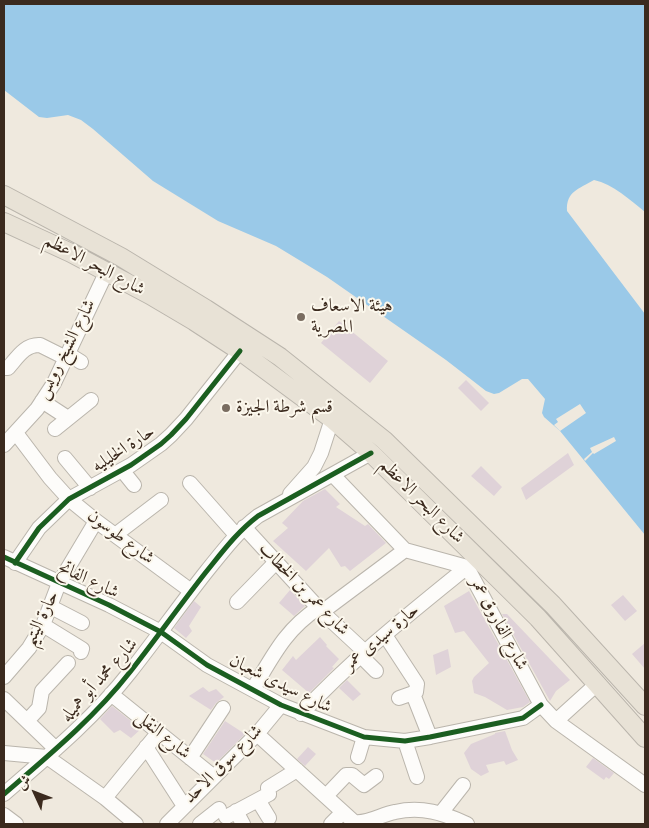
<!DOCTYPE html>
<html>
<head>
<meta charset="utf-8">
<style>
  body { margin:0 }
  #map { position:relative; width:649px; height:828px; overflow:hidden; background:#efe9de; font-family:"IM FELL English",Amiri,serif }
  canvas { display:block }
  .frame { position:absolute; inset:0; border:5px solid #3b2a1e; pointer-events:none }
  .north { position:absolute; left:10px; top:768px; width:50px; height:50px; -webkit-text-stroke:4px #fbf7ec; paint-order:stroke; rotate:313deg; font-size:14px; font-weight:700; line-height:20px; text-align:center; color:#3b2a1e }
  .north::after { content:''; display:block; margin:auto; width:18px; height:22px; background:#3b2a1e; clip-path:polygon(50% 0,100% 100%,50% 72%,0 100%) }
</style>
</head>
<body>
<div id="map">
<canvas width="649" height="828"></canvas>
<div class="frame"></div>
<div class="north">ش</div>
</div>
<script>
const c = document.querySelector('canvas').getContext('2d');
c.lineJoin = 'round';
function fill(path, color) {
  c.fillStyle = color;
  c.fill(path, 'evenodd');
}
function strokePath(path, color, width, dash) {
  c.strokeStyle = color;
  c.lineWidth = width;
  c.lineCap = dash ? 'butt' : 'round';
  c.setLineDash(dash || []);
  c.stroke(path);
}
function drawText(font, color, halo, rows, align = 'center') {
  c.font = font + ' "IM FELL English",Amiri,serif';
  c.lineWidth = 4;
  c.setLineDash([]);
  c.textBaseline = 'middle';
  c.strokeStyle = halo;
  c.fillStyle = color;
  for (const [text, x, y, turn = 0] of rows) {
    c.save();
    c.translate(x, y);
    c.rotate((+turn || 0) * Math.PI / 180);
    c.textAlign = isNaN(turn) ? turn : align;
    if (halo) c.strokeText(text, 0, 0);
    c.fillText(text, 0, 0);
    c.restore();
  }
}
fill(new Path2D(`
  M4 4H645V212C630 200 613 184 594 180 579 189 566 191 567 211L645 314V535L560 431 544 417 542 413 545 399 528 379H522L499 393 494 394 486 391 446 360 327 277 276 246 218 221 153 181 93 129 81 120 68 115 47 118 39 117 4 90Z`), '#9ac9e8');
fill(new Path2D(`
  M580 404 586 413 560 431 554 425 558 422 556 419Z
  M614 437 616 441 594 454 593 453 585 461 584 459 592 452 590 448Z`), '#efe9de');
fill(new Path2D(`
  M339 321 388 361 370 383 321 343Z
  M466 380 489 403 481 411 458 388Z
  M568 453 574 465 526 500 521 488Z
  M481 466 502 487 494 496 471 476Z
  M325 489 340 504 336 507 365 526 368 524 386 543 350 571 345 566 341 567 329 548 306 571 273 541 288 528 282 523 303 501Z
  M290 590 305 606 294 616 279 603Z
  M469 591 530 702 523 707 507 710 485 697 474 693 472 681 474 677 489 663 464 631 455 633 444 606Z
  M623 595 637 611 625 621 611 605Z
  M194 601 201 607 189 626 192 631 186 638 174 628Z
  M502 614H507L570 680 556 691 550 701Z
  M320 637 327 645 326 646 339 659 332 667 334 668 309 693 282 670 293 656 296 660Z
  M645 643V669L632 654Z
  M448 649 451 667 436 675 433 655Z
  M347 680 361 694 353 701 339 688Z
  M203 687 209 692 216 689 224 697 216 703 211 710 189 696Z
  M112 706 141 729 131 738 120 730 114 733 100 719Z
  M225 721 245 734 216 763 203 754Z
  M505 731 512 750 518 760 506 765 504 761 486 765 489 772 481 776 471 769 464 753 471 744 495 734V733Z
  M308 747 316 754 305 766 297 759Z
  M593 758 614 773 609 779 606 777 604 780 586 767Z`), '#dfd2d8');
const minor = new Path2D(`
  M68 354 81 362
  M4 368H8C17 358 25 344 40 345L66 358
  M42 401 68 418
  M55 429 91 400
  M16 433 50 478 69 499 96 521 191 591
  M4 445 37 409 54 383 106 273
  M65 458 90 488
  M122 470 134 485
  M333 475 405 550 467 567 541 705 556 721 645 785
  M190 483 236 535
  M290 494 314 467 321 453 332 419
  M244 527 322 612 364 651
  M115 535 161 500
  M4 557 109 605 161 632 207 665 281 705 364 737 405 741 430 737 523 718 541 705
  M15 563 39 528 69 499 131 465 161 444 171 435 186 419 240 351
  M237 602 275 563
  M51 607 82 623
  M322 612 405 550
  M43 625 82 649 81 652
  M385 635 417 684 416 692 399 698
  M360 655 376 671
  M4 677 29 648 43 625 59 583 96 521
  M253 689C273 656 285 630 318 608
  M111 694 214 777
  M413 694 430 737
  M4 699 56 749
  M301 714C352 659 409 614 467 567
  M27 721 39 708 42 691 68 663
  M556 721 598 683
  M257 734 354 822C368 824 382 814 395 812 422 806 443 813 467 824
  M405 741 417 777
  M146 747 184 806
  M4 753 47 757 105 798 136 824
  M358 757 364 737
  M190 758 223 708
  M4 794C48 756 94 718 130 672 156 639 180 605 206 572 223 551 237 532 258 516L371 453
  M326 796 346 775H352L364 785 376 776
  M105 798 158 733
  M258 800 269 818
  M236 811 243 824
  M441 813 463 785
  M4 815 16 824
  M226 817 269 794 268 788 297 770
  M167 824 257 734 281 705
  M200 824 219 809
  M331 824 343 812`);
const major = new Path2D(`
  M4 195 121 257 206 309 280 357 384 440 553 605 645 706
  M4 222 71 253 150 295 194 321 240 351 332 419 371 453 538 618 645 738`);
strokePath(minor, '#bab5ac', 16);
strokePath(major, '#bab5ac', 20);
strokePath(minor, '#fdfcfa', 14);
strokePath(major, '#e8e2d6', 18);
strokePath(new Path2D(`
  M4 557 109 605 161 632 207 665 281 705 364 737 405 741 430 737 523 718 541 705
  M15 563 39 528 69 499 131 465 161 444 171 435 186 419 240 351
  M4 794C48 756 94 718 130 672 156 639 180 605 206 572 223 551 237 532 258 516L371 453`), '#1b5e20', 5);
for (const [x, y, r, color] of [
  [301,317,5,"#7a6d61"],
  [226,408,5,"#7a6d61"]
]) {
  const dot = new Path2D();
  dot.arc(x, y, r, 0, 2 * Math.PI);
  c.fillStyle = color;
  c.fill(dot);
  strokePath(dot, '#fbf7ec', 2);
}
drawText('18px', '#3b2a1e', '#fbf7ec', [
  ["شارع البحر الاعظم",94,266,28],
  ["شارع الشيخ رويس",67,350,-63],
  ["حارة الخليليه",124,450,-33],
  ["شارع البحر الاعظم",421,502,45],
  ["شارع طوسون",120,538,37],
  ["شارع الفاتح",88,581,25],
  ["شارع عمر بن الخطاب",303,590,46],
  ["حارة اليتيم",42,619,-64],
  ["شارع الفاروق عمر",498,624,62],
  ["حارة سيدى عمر",382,638,-40],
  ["شارع محمد أبو هميله",100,681,-48],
  ["شارع سيدى شعبان",280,685,26],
  ["شارع النقلى",162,736,39],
  ["شارع سوق الاحد",224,765,-45]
]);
drawText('18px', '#3b2a1e', '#fbf7ec', [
  ["هيئة الاسعاف",311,307],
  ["المصرية",311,328],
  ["قسم شرطة الجيزة",236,408]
], 'left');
</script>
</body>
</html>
